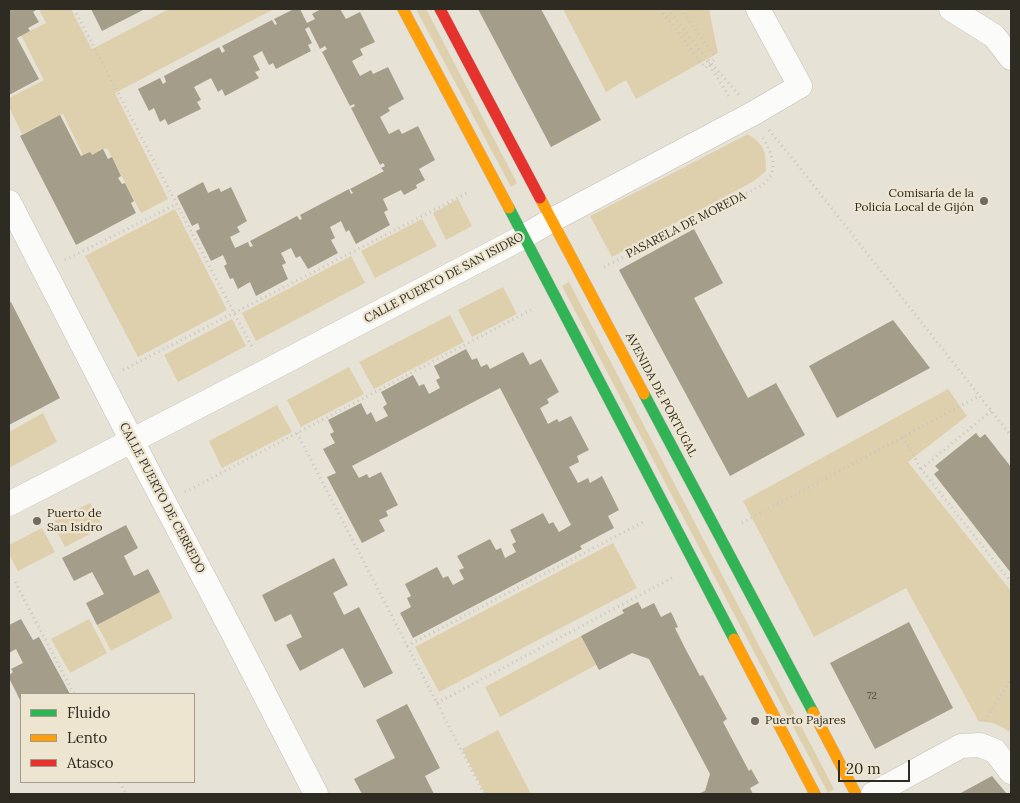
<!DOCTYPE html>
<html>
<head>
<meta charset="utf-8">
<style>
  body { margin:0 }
  #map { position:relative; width:1020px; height:803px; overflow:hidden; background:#e7e2d6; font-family:Lora,serif }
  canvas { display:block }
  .frame { position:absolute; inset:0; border:10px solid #2e2b23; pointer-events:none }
  .legend { position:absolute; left:20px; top:693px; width:175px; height:90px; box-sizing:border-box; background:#ede5d0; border:1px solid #a19b8b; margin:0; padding:6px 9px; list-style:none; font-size:15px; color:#2e2b23 }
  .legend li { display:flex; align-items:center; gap:10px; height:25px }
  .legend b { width:25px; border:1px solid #a19b8b }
  .scale { position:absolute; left:838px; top:760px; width:72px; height:22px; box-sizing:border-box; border:2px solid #2e2b23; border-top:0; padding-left:6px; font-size:15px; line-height:18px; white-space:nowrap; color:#2e2b23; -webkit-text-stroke:4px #ede5d0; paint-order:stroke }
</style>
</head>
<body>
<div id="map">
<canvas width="1020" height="803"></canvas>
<div class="frame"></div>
<ul class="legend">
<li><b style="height:6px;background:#30b455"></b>Fluido</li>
<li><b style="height:6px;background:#ff9f0a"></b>Lento</li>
<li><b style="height:6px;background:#e5322d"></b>Atasco</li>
</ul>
<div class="scale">20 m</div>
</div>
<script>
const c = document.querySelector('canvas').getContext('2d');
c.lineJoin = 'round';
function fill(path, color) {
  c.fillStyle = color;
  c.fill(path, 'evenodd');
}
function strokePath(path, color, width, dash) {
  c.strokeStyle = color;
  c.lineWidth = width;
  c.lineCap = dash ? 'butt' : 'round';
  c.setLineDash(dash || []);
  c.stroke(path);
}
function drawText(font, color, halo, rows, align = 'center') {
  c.font = font + ' Lora,serif';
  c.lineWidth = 4.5;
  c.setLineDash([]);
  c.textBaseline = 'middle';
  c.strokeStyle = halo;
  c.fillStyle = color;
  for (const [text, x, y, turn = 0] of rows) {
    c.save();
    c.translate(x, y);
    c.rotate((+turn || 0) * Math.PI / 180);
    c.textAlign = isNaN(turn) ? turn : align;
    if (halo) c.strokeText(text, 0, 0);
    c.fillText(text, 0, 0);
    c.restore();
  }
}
fill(new Path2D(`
  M39 9H71L92 49 169 9H274L115 93 168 199 141 213 107 148 85 159 63 114 22 134 9 107V98L44 80 21 35 46 23Z
  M416 9H426L517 183 511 187Z
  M563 9H709L718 53 636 99 626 80 606 92Z
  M748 134C765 146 766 150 766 171L754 181 612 257 590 216Z
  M458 199 472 226 446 240 433 213Z
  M175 209 227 310 138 357 85 256Z
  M422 219 437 246 375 278 361 251Z
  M351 256 365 283 256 341 242 313Z
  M569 282 834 789 828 793 562 286Z
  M503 287 517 314 472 337 458 310Z
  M450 315 464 342 374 389 359 362Z
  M232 319 246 346 178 382 164 355Z
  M349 367 364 394 301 427 287 400Z
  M948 389 967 416 908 462 1011 591V733C1001 726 992 721 979 722L906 588 814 637 743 501Z
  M277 405 292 432 222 468 209 441Z
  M43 413 57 442 9 468V432Z
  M90 503 103 527 65 547 52 522Z
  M42 528 55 552 18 571 9 554V545Z
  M613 543 637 588 439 692 415 647Z
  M160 592 173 618 111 651 97 625Z
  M89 619 107 653 70 673 51 639Z
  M581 636 596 665 500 717 485 687Z
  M498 730 531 794H485L462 749Z`), '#dfd0ad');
fill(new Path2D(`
  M9 9H36V10L33 12 39 22 28 28 30 31 17 38 39 79 9 95Z
  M91 9H145L102 31Z
  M294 9H300L307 23 315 19 312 14 321 9H340L346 19 360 12 375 42 360 49 363 55 352 61 360 76 371 70 373 74 388 67 404 99 388 108 390 111 380 117 389 134 399 129 402 134 418 126 435 160 419 169 425 180 416 185 417 188 404 195 401 190 383 199 388 210 384 212 390 225 356 244 349 230 346 232 341 221 330 227 335 238 331 240 338 253 308 269 300 256 296 258 291 248 281 253 286 263 282 265 288 279 256 296 250 282 238 289 233 278 230 279 224 266 227 264 223 255 211 261 196 231 200 229 198 223 192 226 177 196 203 182 208 193 219 188 221 192 231 187 247 221 237 227 240 232 230 237 235 248 248 242 250 247 253 246 250 241 297 216 300 220 302 219 300 215 349 189 351 194 353 193 350 189 384 171 381 168 385 166 383 163 380 165 351 108 355 106 354 104 350 106 322 52 327 49 325 46 320 49 309 27 305 29 312 43 308 45 311 51 276 69 273 63 269 65 262 51 253 56 260 70 255 72 259 78 225 96 222 89 218 92 211 78 194 87 201 100 197 102 201 109 168 125 165 119 160 122 154 108 149 111 138 89 160 78 163 84 166 82 164 76 219 47 222 53 225 51 222 46 272 20 275 25 277 24 274 19Z
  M478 9H541L601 120 551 147Z
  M60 115 81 156 90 152 92 155 103 149 108 159 112 157 121 176 118 178 122 184 125 183 134 201 131 203 136 213 76 245 20 136Z
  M694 229 723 283 694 298 748 398 776 383 805 435 730 476 619 270Z
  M11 302 60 398 9 425V303Z
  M893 320 930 368 837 418 809 366Z
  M466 349 472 360 477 358 481 367 487 364 490 369 523 352 530 365 541 359 559 392 547 399 549 403 540 408 548 424 557 419 559 422 571 416 589 450 577 456 579 462 569 467 578 483 588 478 590 483 602 476 619 510 608 516 614 528 580 546 582 549 413 638 400 613 411 607 407 598 411 596 405 584 437 567 443 578 448 576 453 585 464 579 459 570 464 568 457 556 490 539 496 550 501 548 505 558 516 552 512 544 516 542 510 530 543 513 549 524 553 522 559 532 571 525 500 388 352 466 359 478 367 474 369 478 381 472 398 505 386 511 388 516 379 520 385 531 362 543 327 477 336 473 323 449 335 443 330 434 334 432 328 420 361 403 367 415 371 412 376 422 388 416 383 407 387 404 381 392 413 375 419 386 424 384 429 394 440 388 436 380 440 378 434 366Z
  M976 433 980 438 985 434 1011 467V573L934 474 939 470 935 466Z
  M126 525 138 548 124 556 134 576 148 569 160 592 97 625 86 603 104 594 92 572 74 581 62 558Z
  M334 558 348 585 333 593 344 615 359 607 393 673 364 688 343 648 300 671 286 645 302 637 291 614 275 622 262 595Z
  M638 602 642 609 654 603 661 617 671 612 678 627 675 628 686 650 700 676 703 675 727 719 723 722 749 771 751 769 759 783 750 788 753 794H698L705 791 710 774 649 659 632 653 599 670 581 636 624 613 622 610Z
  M21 619 33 640 39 637 70 694H21V702L9 678V675L13 672 11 669 23 663 16 649 9 653V625Z
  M909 622 953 708 875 749 830 663Z
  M407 704 440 768 425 776 434 794H362L354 779 395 758 376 720Z
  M992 776 1007 794H959Z`), '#a49d8a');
const street = new Path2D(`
  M951 9 994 36 1011 58
  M9 202 132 441 233 633 316 794
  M9 504 265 372 523 237 552 220 754 113 800 86 758 9
  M873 794 961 746 980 745 995 751 1011 772`);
const fast = new Path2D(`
  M509 208 734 639
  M644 394 813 712`);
const slow = new Path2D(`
  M403 9 509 208
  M540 198 644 394
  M734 639 815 794
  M813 712 856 794`);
const jam = new Path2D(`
  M440 9 540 198`);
strokePath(street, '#c4c0b8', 25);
strokePath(fast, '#c4c0b8', 12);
strokePath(slow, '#c4c0b8', 12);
strokePath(jam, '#c4c0b8', 12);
strokePath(new Path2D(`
  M74 9 252 347
  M668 9 702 53 739 95
  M681 9 716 58
  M707 61 730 98
  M769 130 796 163 1011 436
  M65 260 177 204
  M604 267 763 185C765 182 769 179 771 175 777 162 768 146 761 135
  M123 370 469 192
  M991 411 921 469 1011 582
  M297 433 484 794
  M903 437 921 469
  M185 492 531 310
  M742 523 979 396
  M15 582 74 694
  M407 646 643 522
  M437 703 672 578
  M985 721 1011 679
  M120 782 126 794`), '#c7c6c2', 3, [1, 4]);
strokePath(street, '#fbfbf9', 24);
strokePath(fast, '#30b455', 11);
strokePath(slow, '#ff9f0a', 11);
strokePath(jam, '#e5322d', 11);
strokePath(new Path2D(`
  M660 9 705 68 716 58`), '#c7c6c2', 3, [1, 4]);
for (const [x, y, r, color] of [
  [984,201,5,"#6f6b62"],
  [37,521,5,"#6f6b62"],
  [755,721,5,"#6f6b62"]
]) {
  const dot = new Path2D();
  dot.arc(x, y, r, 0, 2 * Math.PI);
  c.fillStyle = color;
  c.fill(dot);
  strokePath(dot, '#ede5d0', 2);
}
drawText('10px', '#4c483d', null, [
  ["72",872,696]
]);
drawText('12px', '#2e2b23', '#ede5d0', [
  ["Comisaría de la",974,194,"right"],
  ["Policía Local de Gijón",974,208,"right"],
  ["Puerto de",47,514],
  ["San Isidro",47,528],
  ["Puerto Pajares",765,721]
], 'left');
drawText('12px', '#2e2b23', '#ede5d0', [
  ["PASARELA DE MOREDA",686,225,-27],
  ["CALLE PUERTO DE SAN ISIDRO",444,278,-28],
  ["AVENIDA DE PORTUGAL",661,395,62],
  ["CALLE PUERTO DE CERREDO",162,498,62]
]);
</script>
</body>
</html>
